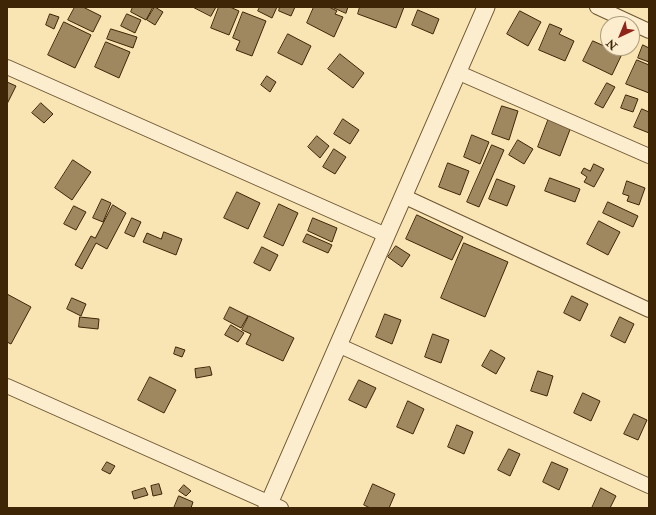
<!DOCTYPE html>
<html>
<head>
<meta charset="utf-8">
<style>
  body { margin:0 }
  #map { position:relative; width:656px; height:515px; overflow:hidden; background:#f9e4b3; font-family:"IM FELL Double Pica",serif }
  canvas { display:block }
  .frame { position:absolute; inset:0; border:8px solid #3e2506; pointer-events:none }
  .north { position:absolute; left:600px; top:16px; width:40px; height:40px; box-sizing:border-box; background:#fbedce; border:1px solid #af9d7e; border-radius:50%; rotate:224deg; font-size:11px; font-weight:700; line-height:16px; text-align:center; color:#3e2506 }
  .north::after { content:''; display:block; margin:auto; width:14px; height:18px; background:#8f2418; clip-path:polygon(50% 0,100% 100%,50% 72%,0 100%) }
</style>
</head>
<body>
<div id="map">
<canvas width="656" height="515"></canvas>
<div class="frame"></div>
<div class="north">N</div>
</div>
<script>
const c = document.querySelector('canvas').getContext('2d');
c.lineJoin = 'round';
function fill(path, color) {
  c.fillStyle = color;
  c.fill(path, 'evenodd');
}
function strokePath(path, color, width, dash) {
  c.strokeStyle = color;
  c.lineWidth = width;
  c.lineCap = dash ? 'butt' : 'round';
  c.setLineDash(dash || []);
  c.stroke(path);
}
const building = new Path2D(`
  M75 7H83L101 16 93 32 68 20Z
  M133 7H153L146 20 131 12Z
  M155 7 163 12 155 25 147 20Z
  M193 7H216L211 16Z
  M219 7H230L239 11 229 35 211 28Z
  M260 7H277L272 18 258 11Z
  M280 7H295L291 16 279 11Z
  M314 7H329L337 11 335 14 343 17 334 37 307 23Z
  M332 7H348L346 13Z
  M360 7H404L396 28 358 14Z
  M418 10 439 19 433 34 412 25Z
  M520 11 541 22 528 46 507 34Z
  M243 12 266 21 252 56 236 50 240 41 233 38Z
  M50 14 59 17 54 29 46 25Z
  M127 14 141 20 135 33 121 26Z
  M64 22 91 35 75 68 48 55Z
  M550 24 562 29 559 34 574 41 565 61 539 50Z
  M111 29 137 37 133 48 107 39Z
  M288 34 311 46 302 65 278 53Z
  M593 41 622 54 612 75 583 61Z
  M106 42 130 52 119 78 95 67Z
  M643 45 649 48V62L638 58Z
  M340 54 364 73 353 88 328 69Z
  M637 60 649 65V93L626 84Z
  M267 76 276 82 270 92 261 85Z
  M7 82 16 86 7 104Z
  M607 83 615 87 603 108 595 104Z
  M626 95 638 99 633 112 621 108Z
  M41 103 53 114 44 123 32 113Z
  M502 106 518 111 509 140 492 134Z
  M642 109 649 112V133L634 127Z
  M549 118 571 127 560 156 538 147Z
  M343 119 359 130 350 144 334 134Z
  M472 135 489 142 480 164 464 157Z
  M317 136 329 146 320 158 308 147Z
  M518 140 533 149 524 164 509 155Z
  M492 145 504 150 479 207 467 202Z
  M334 149 346 157 335 174 323 167Z
  M73 160 91 172 72 200 55 188Z
  M448 163 469 171 460 195 439 187Z
  M594 164 604 169 594 187 584 182 587 177 581 173 584 168 590 171Z
  M550 178 580 189 575 202 545 191Z
  M497 179 515 186 507 206 489 199Z
  M627 181 645 188 639 205 627 201 629 196 623 194Z
  M237 192 260 203 248 229 224 218Z
  M102 199 111 203 103 222 93 218Z
  M608 202 638 216 633 227 603 213Z
  M279 204 298 213 283 246 264 237Z
  M113 205 126 213 107 249 96 243 82 269 75 265 91 236 95 238Z
  M74 206 86 212 76 230 64 224Z
  M417 215 463 237 452 260 406 239Z
  M132 218 141 222 134 237 125 233Z
  M313 218 337 228 332 242 308 231Z
  M599 221 620 232 608 255 587 244Z
  M164 232 182 239 176 255 143 242 147 233 161 239Z
  M307 234 332 245 328 253 303 242Z
  M464 243 508 262 485 317 441 298Z
  M396 246 410 255 402 267 388 257Z
  M262 247 278 255 270 271 254 263Z
  M7 294 31 307 11 344 7 342Z
  M572 296 588 304 580 321 564 313Z
  M72 298 86 304 81 316 67 309Z
  M230 307 248 316 241 328 224 319Z
  M385 314 401 320 392 344 376 337Z
  M249 316 294 338 283 361 246 344 251 334 242 330Z
  M80 317 99 319 98 329 79 327Z
  M620 317 634 324 625 343 611 336Z
  M231 325 244 333 238 342 225 335Z
  M433 334 449 340 441 363 425 357Z
  M176 347 185 350 182 357 174 354Z
  M491 350 505 358 496 374 482 366Z
  M210 367 212 375 196 378 195 369Z
  M538 371 553 376 547 396 531 391Z
  M150 377 176 390 164 413 138 400Z
  M359 380 376 388 366 408 349 400Z
  M583 393 600 401 591 421 574 413Z
  M408 401 424 409 413 434 397 427Z
  M634 414 647 420 638 440 624 434Z
  M457 425 473 432 464 454 448 447Z
  M509 449 520 454 510 476 498 470Z
  M107 462 115 466 110 474 102 470Z
  M552 462 568 469 559 490 543 482Z
  M159 484 162 494 153 496 151 486Z
  M373 484 395 494 389 508H370L364 505Z
  M184 485 191 491 186 496 179 491Z
  M145 488 148 495 134 499 132 492Z
  M601 488 616 496 610 508H592Z
  M179 496 193 502 191 508H174Z`);
fill(building, '#9f8860');
strokePath(building, '#3e2506', 1);
const minor = new Path2D(`
  M597 7 649 31
  M7 67 386 235
  M457 72 649 156
  M403 196 649 310
  M338 345 649 486
  M7 386 281 508`);
const tertiary = new Path2D(`
  M267 508 486 7`);
strokePath(minor, '#6d5531', 16);
strokePath(tertiary, '#6d5531', 19);
strokePath(minor, '#fbedce', 14);
strokePath(tertiary, '#fbedce', 17);
</script>
</body>
</html>
